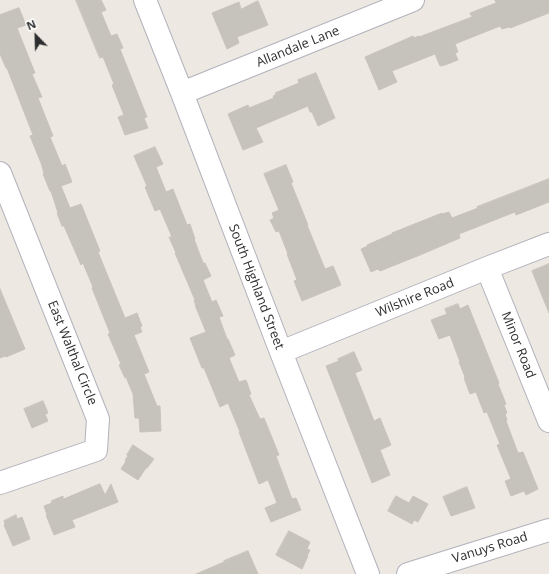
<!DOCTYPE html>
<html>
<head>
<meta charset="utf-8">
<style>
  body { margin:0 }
  #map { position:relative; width:549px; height:574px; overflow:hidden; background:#ede8e1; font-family:"Open Sans",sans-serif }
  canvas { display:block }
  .north { position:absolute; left:16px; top:16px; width:40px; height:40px; -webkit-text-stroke:3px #fff; paint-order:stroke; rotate:337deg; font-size:11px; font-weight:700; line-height:16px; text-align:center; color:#2d2d2d }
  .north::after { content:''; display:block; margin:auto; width:14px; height:18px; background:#2d2d2d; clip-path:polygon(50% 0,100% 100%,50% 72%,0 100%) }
</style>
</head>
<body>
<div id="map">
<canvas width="549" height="574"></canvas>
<div class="north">N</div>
</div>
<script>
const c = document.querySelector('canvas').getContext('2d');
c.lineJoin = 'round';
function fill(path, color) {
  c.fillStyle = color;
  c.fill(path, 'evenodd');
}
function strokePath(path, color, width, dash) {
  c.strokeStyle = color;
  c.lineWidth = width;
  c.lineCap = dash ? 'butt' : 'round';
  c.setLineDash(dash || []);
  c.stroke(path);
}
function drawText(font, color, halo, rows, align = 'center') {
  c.font = font + ' "Open Sans",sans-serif';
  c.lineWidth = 3;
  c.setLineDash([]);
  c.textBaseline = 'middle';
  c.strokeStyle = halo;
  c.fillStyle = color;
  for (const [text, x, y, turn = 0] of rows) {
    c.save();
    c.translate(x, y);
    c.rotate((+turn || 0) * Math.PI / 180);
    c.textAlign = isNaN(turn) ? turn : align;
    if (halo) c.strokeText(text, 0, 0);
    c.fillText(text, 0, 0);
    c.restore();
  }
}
const building = new Path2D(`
  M76 0H101L106 10 101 12 111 36 117 34 123 48 120 49 147 117 144 118 148 128 125 135 118 117 124 115 112 85 114 84 103 57 100 58Z
  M495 0H549V13L510 28 509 27 502 29 500 26 455 44 458 52 455 53 458 60 445 65 440 66 435 54 392 71 397 82 379 90 365 57 413 36 414 38 419 36V37L472 17 470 13 496 3Z
  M258 1 268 25 237 37 239 43 227 49 212 13 239 2 241 9Z
  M19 8 26 25 17 28 35 73 32 74 42 97 38 98 53 136 50 137 62 166 65 164 72 182 61 186 70 208 81 204 100 251 98 252 125 318 137 313 142 326 140 327 142 332 134 335 149 372 144 374 157 406H160L161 431 140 432 139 418H135L133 394 126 377 125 378 119 365 121 364 108 334 110 333 92 288 93 287 83 263 81 265 64 226H62L57 213H58L51 191H50L43 174 44 173 41 163 30 136 33 135 7 68H6L0 54V15Z
  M316 73 335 118 318 126 312 112H310L308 106 256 128 263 142 243 150 228 114 248 105 249 108 274 98 273 96 276 95 275 93 299 83 298 80Z
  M155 147 163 164 156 167 166 192 173 189 187 225 190 224 195 239H194L203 263H205L211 276 203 280 212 302 216 300 223 316 219 317 227 339H228L235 355 229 358 239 382 246 380 251 394 249 395 260 419 264 418 279 455 276 456 292 499 296 498 301 510 271 522 265 508 277 503 268 480 259 484 239 432H240L228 403 220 407 204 368H202L190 338 206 332 195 305H196L194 301 195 300 175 253H176L169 237H172L160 209 155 211 145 187 147 186 134 156Z
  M286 165 293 182 291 183 308 225H307L325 269 333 266 341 285 302 301 294 281 297 280 287 254H288L279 231 276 232 270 220 274 218 272 213 279 210 264 174Z
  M549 179V202L516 215 515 212 459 234 460 238 420 255 380 271 378 269 371 272 361 249 368 246 367 245 392 234V233L442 213V214L449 212 452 218 478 208 477 207Z
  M549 264V313L532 271Z
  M0 289 25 349 6 357 5 356 0 358Z
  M458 304 460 309 468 305 499 383 498 384 506 404 504 405 507 413 505 414 507 420 506 421 518 453 523 452 538 489 526 495 524 491 511 496 505 481 511 479 497 445 500 444 487 412 484 413 476 392 470 394 464 378 465 377 459 362H460L450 335 439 339 431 320 447 314 445 309Z
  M354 352 362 370 355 373 374 421 380 418 391 445 380 450 390 475 372 483 326 366 339 361 338 359Z
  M43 401 48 413 45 414 48 421 32 428 24 409Z
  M133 445 154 459 147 468H146L138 480 121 469 126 461 125 460 128 456 127 455Z
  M100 484 105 495 111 484 118 502 72 520 75 527 54 535 46 515H47L44 506 52 503 51 501 63 496V499Z
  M467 487 475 508 451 516 443 497Z
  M396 496 409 503 413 496 428 504 418 522 414 520 412 524 388 511Z
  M16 515 17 519 22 517 30 539 13 546 4 525 5 524 4 521Z
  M289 531 310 542 307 549 310 550 307 556H308L302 569 276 555Z
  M248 551 258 574H196L224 562V561Z`);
fill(building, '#c6c2bc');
strokePath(building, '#c9c4ba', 1);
const minor = new Path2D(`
  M145 0 182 93 281 352 368 574
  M182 93 413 0
  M0 173 98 419 96 450 0 483
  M487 268 549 421
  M281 352 487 268 549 244
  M408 574 549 530`);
strokePath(minor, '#b1b2bc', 24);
strokePath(minor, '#fff', 22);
drawText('13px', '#2d2d2d', '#fff', [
  ["Allandale Lane",298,47,-22],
  ["South Highland Street",256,287,69],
  ["Wilshire Road",415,298,-22],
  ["Minor Road",518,345,68],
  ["East Walthal Circle",72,353,68],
  ["Vanuys Road",490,548,-17]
]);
</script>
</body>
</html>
